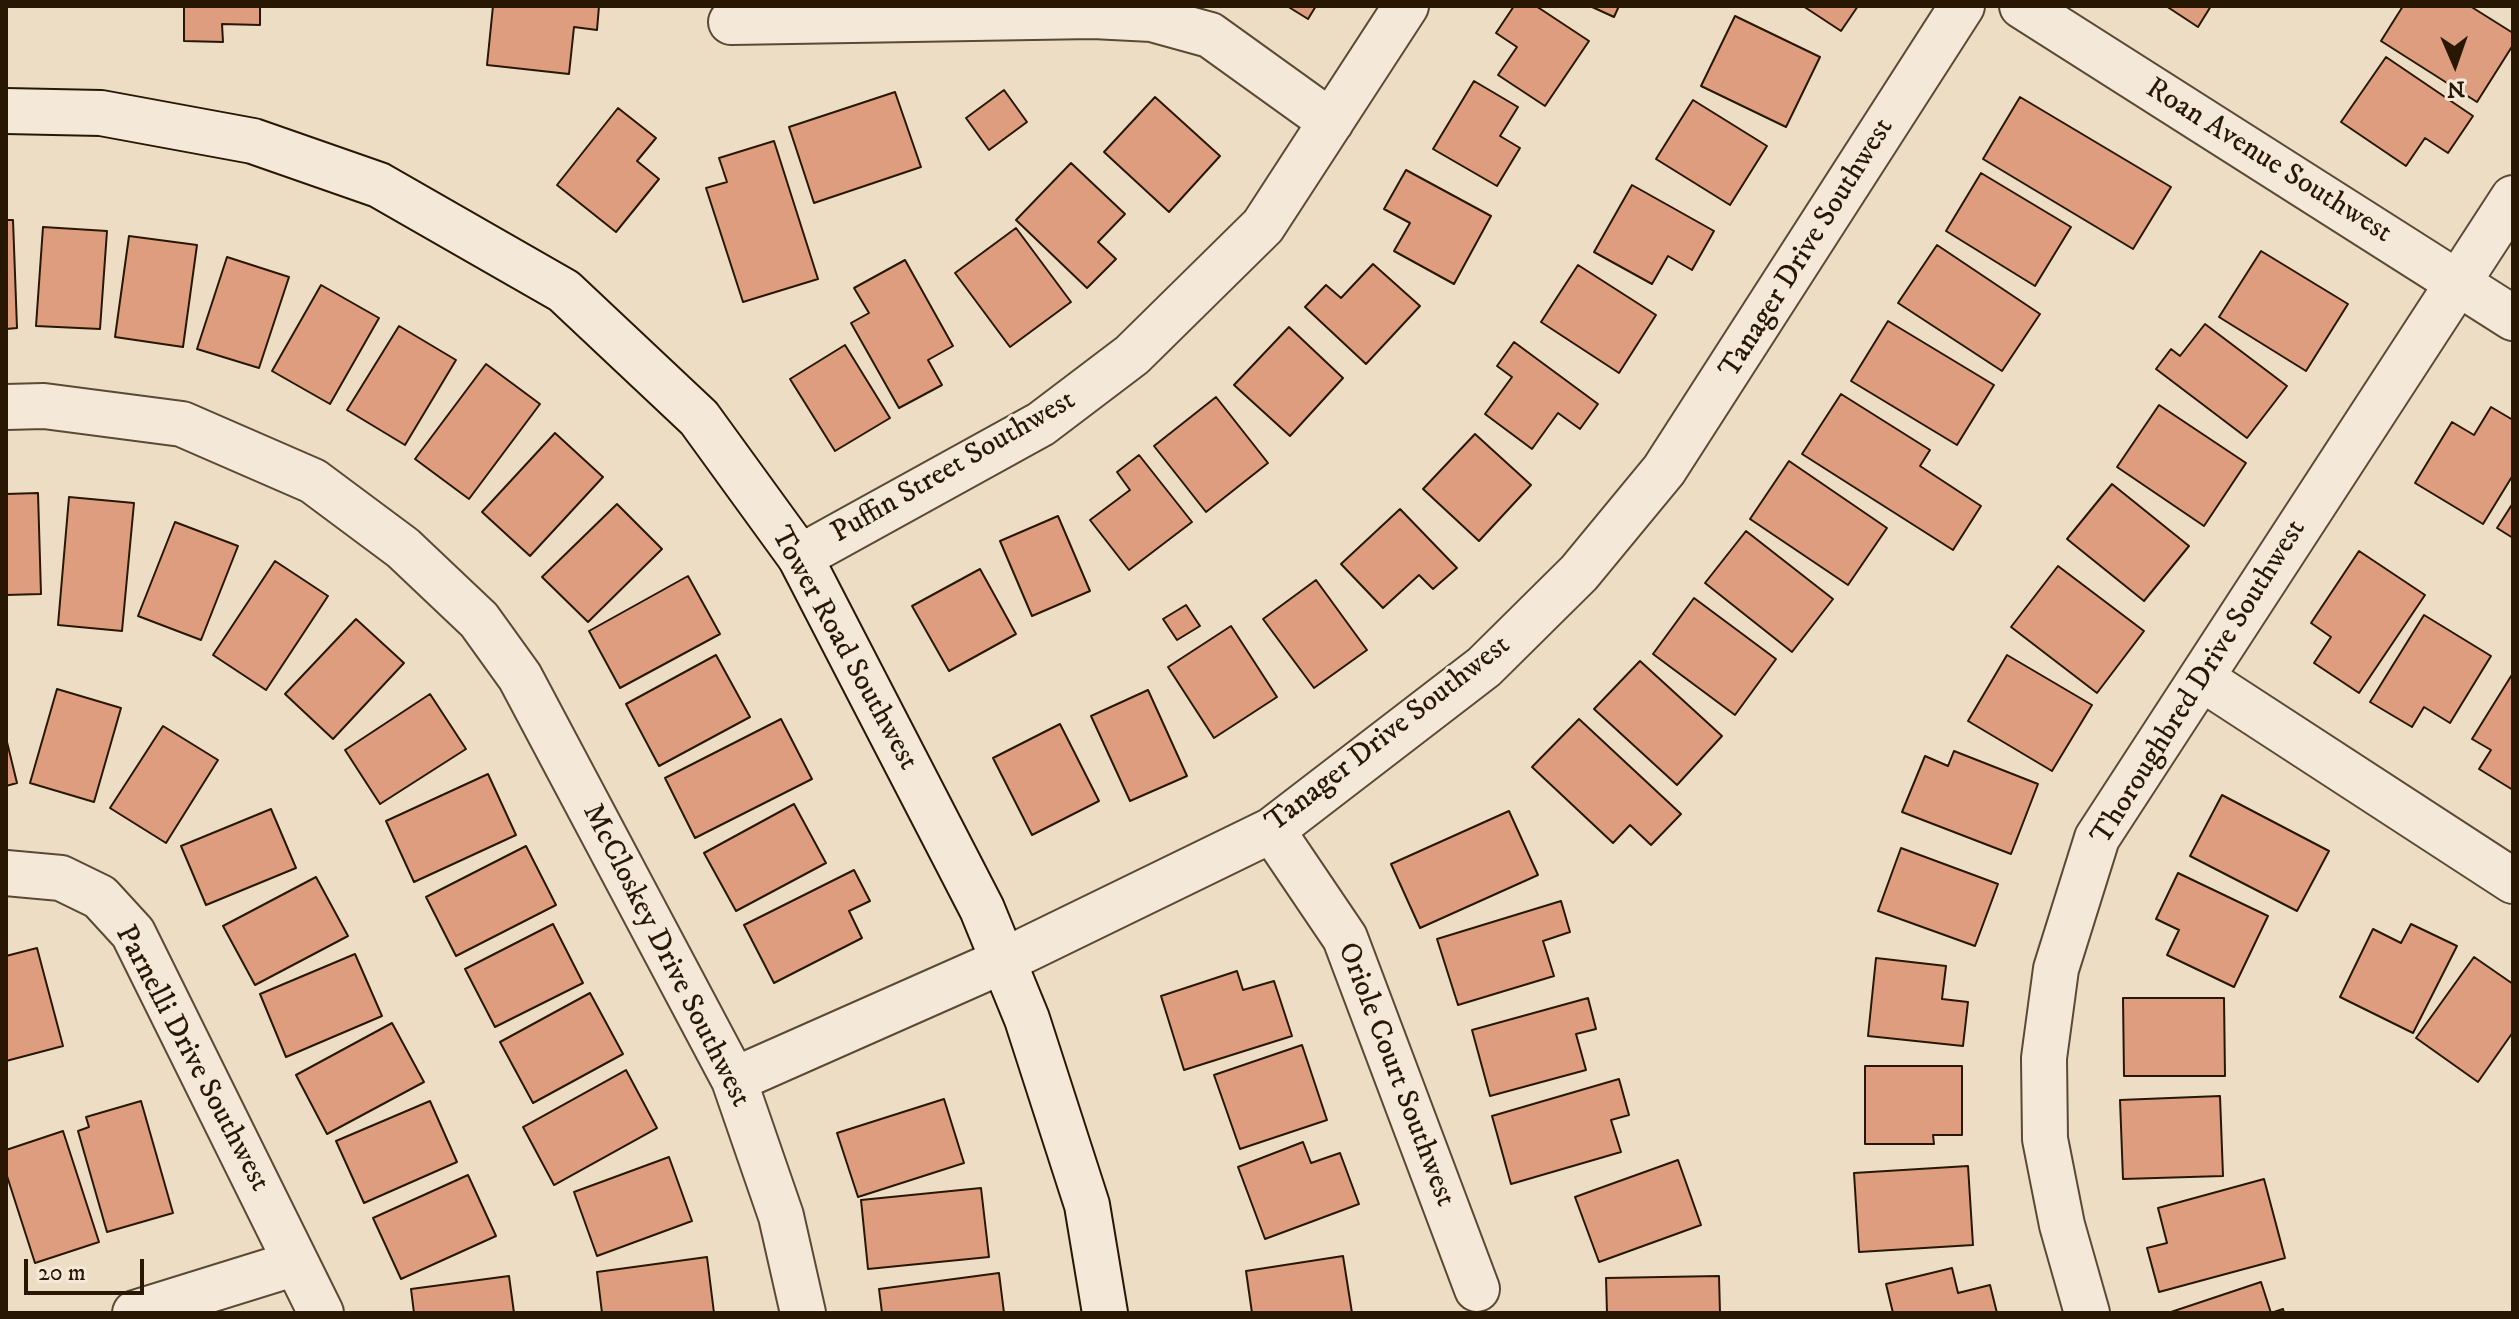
<!DOCTYPE html>
<html>
<head>
<meta charset="utf-8">
<style>
  body { margin:0 }
  #map { position:relative; width:2519px; height:1319px; overflow:hidden; background:#eeddc5; font-family:"IM FELL DW Pica",serif }
  canvas { display:block }
  .frame { position:absolute; inset:0; border:8px solid #281803; pointer-events:none }
  .north { position:absolute; left:2415px; top:24px; width:80px; height:80px; -webkit-text-stroke:6px #f4e9d9; paint-order:stroke; rotate:178deg; font-size:22px; font-weight:700; line-height:32px; text-align:center; color:#281803 }
  .north::after { content:''; display:block; margin:auto; width:28px; height:36px; background:#281803; clip-path:polygon(50% 0,100% 100%,50% 72%,0 100%) }
  .scale { position:absolute; left:24px; top:1259px; width:120px; height:36px; box-sizing:border-box; border:4px solid #281803; border-top:0; padding-left:10px; font-size:24px; line-height:28px; white-space:nowrap; color:#281803; -webkit-text-stroke:6px #f4e9d9; paint-order:stroke }
</style>
</head>
<body>
<div id="map">
<canvas width="2519" height="1319"></canvas>
<div class="frame"></div>
<div class="north">N</div>
<div class="scale">20 m</div>
</div>
<script>
const c = document.querySelector('canvas').getContext('2d');
c.lineJoin = 'round';
function fill(path, color) {
  c.fillStyle = color;
  c.fill(path, 'evenodd');
}
function strokePath(path, color, width, dash) {
  c.strokeStyle = color;
  c.lineWidth = width;
  c.lineCap = dash ? 'butt' : 'round';
  c.setLineDash(dash || []);
  c.stroke(path);
}
function drawText(font, color, halo, rows, align = 'center') {
  c.font = font + ' "IM FELL DW Pica",serif';
  c.lineWidth = 6;
  c.setLineDash([]);
  c.textBaseline = 'middle';
  c.strokeStyle = halo;
  c.fillStyle = color;
  for (const [text, x, y, turn = 0] of rows) {
    c.save();
    c.translate(x, y);
    c.rotate((+turn || 0) * Math.PI / 180);
    c.textAlign = isNaN(turn) ? turn : align;
    if (halo) c.strokeText(text, 0, 0);
    c.fillText(text, 0, 0);
    c.restore();
  }
}
const building = new Path2D(`
  M184 6H260V25L222 24 223 42 184 41Z
  M493 6H599L597 30 574 27 569 74 487 65Z
  M1287 6H1316L1308 19Z
  M1514 6H1536L1589 41 1545 106 1498 75 1517 47 1496 33Z
  M1590 6H1619L1614 17Z
  M1803 6H1858L1841 31Z
  M2166 6H2211L2198 27Z
  M2403 6H2470L2513 33V45L2477 102 2381 41Z
  M1735 16 1820 57 1786 127 1701 86Z
  M2386 57 2473 116 2448 153 2425 138 2406 166 2341 122Z
  M1474 81 1518 107 1500 136 1520 148 1497 186 1433 149Z
  M1004 90 1027 122 989 150 966 118Z
  M895 92 921 167 814 203 789 127Z
  M1155 97 1220 156 1169 212 1104 152Z
  M2020 97 2171 187 2133 249 1983 159Z
  M1693 100 1767 146 1730 205 1656 159Z
  M618 108 656 138 637 161 659 179 616 232 557 185Z
  M774 141 818 279 743 302 706 188 727 182 719 158Z
  M1071 163 1125 214 1098 242 1116 259 1087 288 1016 220Z
  M1406 170 1491 216 1454 284 1394 251 1410 223 1384 209Z
  M1981 173 2071 227 2035 286 1946 231Z
  M1632 185 1714 231 1692 270 1668 256 1652 284 1594 252Z
  M6 220H13L17 328 6 329Z
  M43 227 107 231 100 329 36 326Z
  M1016 228 1071 302 1010 347 955 273Z
  M129 236 197 245 183 347 115 337Z
  M1937 245 2040 314 2002 371 1898 303Z
  M2261 251 2348 304 2306 371 2219 317Z
  M227 257 289 277 259 368 197 349Z
  M905 260 953 346 928 360 942 385 899 408 851 323 869 313 854 288Z
  M1373 264 1420 306 1366 364 1305 307 1326 285 1341 298Z
  M1578 265 1656 315 1619 373 1541 322Z
  M321 285 379 318 330 404 272 371Z
  M1888 321 1994 385 1957 445 1851 381Z
  M2205 324 2287 386 2247 438 2156 369 2171 349 2180 356Z
  M399 326 456 360 405 445 347 410Z
  M1289 327 1343 378 1290 436 1234 385Z
  M1514 342 1598 404 1580 429 1558 413 1532 449 1485 414 1512 377 1497 366Z
  M845 345 890 418 835 451 790 379Z
  M486 364 540 404 469 499 415 459Z
  M1841 394 1930 450 1920 466 1981 506 1953 550 1802 454Z
  M1216 397 1268 463 1206 512 1154 446Z
  M2159 405 2246 463 2204 526 2117 467Z
  M2491 407 2513 420V475L2483 524 2415 483 2452 422 2474 435Z
  M555 433 603 477 530 556 482 512Z
  M1475 434 1531 485 1479 541 1423 489Z
  M1139 455 1192 522 1129 570 1090 520 1130 490 1117 472Z
  M1789 461 1887 528 1848 585 1750 519Z
  M2112 484 2189 546 2144 601 2067 539Z
  M38 493 41 594 6 595V494Z
  M69 497 134 503 122 631 58 625Z
  M2513 503V538L2497 528Z
  M617 504 662 549 588 622 542 577Z
  M1400 509 1457 568 1433 589 1419 575 1383 608 1341 564Z
  M1058 516 1090 591 1032 616 1000 541Z
  M175 522 238 546 201 640 138 616Z
  M1746 531 1833 599 1792 652 1705 583Z
  M2359 551 2425 595 2359 693 2314 663 2331 637 2311 623Z
  M275 561 328 596 266 690 213 655Z
  M2058 566 2144 631 2097 693 2011 627Z
  M980 569 1016 634 949 671 912 606Z
  M688 576 720 634 620 688 589 631Z
  M1316 580 1367 650 1314 688 1263 619Z
  M1694 598 1776 659 1735 715 1653 654Z
  M1186 605 1200 626 1177 640 1163 619Z
  M2424 615 2491 656 2450 723 2424 707 2412 727 2370 702Z
  M356 619 404 663 333 739 285 694Z
  M1231 626 1277 697 1214 738 1168 667Z
  M716 655 750 717 659 766 626 704Z
  M2007 655 2092 705 2052 771 1968 721Z
  M1640 661 1722 736 1677 785 1594 709Z
  M2513 673V790L2479 769 2491 750 2472 739Z
  M57 689 121 708 94 802 30 783Z
  M1148 690 1187 776 1130 801 1091 716Z
  M430 694 466 749 380 804 345 750Z
  M781 719 812 779 695 838 665 778Z
  M1579 719 1681 814 1651 845 1630 825 1613 843 1532 767Z
  M1060 724 1099 801 1032 835 993 758Z
  M163 726 218 760 166 843 110 808Z
  M6 738 17 783 6 786Z
  M1954 751 2038 784 2011 854 1902 812 1925 756 1948 766Z
  M488 774 516 835 414 882 386 821Z
  M2222 795 2329 851 2297 911 2190 856Z
  M794 804 826 863 736 911 704 853Z
  M271 809 296 868 206 905 181 846Z
  M1509 811 1538 875 1420 928 1391 864Z
  M526 846 556 905 456 956 426 897Z
  M1901 848 1998 884 1975 946 1878 911Z
  M854 870 870 901 849 911 862 938 774 983 744 925Z
  M2178 873 2268 916 2234 987 2167 955 2179 930 2156 919Z
  M316 877 348 936 255 985 223 926Z
  M1561 901 1570 932 1543 941 1554 976 1458 1005 1437 939Z
  M553 924 583 983 495 1027 465 969Z
  M2411 924 2457 946 2413 1033 2340 997 2373 929 2401 943Z
  M37 948 63 1046 6 1061V956Z
  M355 954 382 1016 286 1057 260 994Z
  M2474 957 2513 984V1032L2478 1082 2416 1038Z
  M1876 958 1946 966 1942 999 1968 1002 1963 1046 1868 1036Z
  M1237 971 1243 990 1274 981 1292 1036 1184 1070 1161 996Z
  M590 993 623 1054 533 1103 500 1042Z
  M1588 998 1596 1029 1576 1034 1586 1070 1490 1096 1472 1030Z
  M2123 998H2224L2225 1076H2124Z
  M392 1023 424 1082 327 1134 296 1075Z
  M1302 1045 1327 1120 1240 1149 1214 1075Z
  M1865 1066H1962V1135H1933L1934 1144H1865Z
  M626 1070 657 1128 554 1185 523 1127Z
  M1619 1079 1629 1115 1611 1120 1621 1152 1511 1184 1492 1116Z
  M2220 1096 2223 1176 2123 1179 2120 1100Z
  M944 1099 964 1163 858 1197 837 1133Z
  M141 1101 173 1213 107 1232 78 1131 89 1127 86 1117Z
  M430 1101 457 1162 364 1203 336 1141Z
  M63 1131 99 1242 35 1263 6 1173V1150Z
  M1303 1142 1311 1163 1340 1153 1359 1204 1265 1239 1238 1167Z
  M669 1157 692 1221 597 1256 574 1192Z
  M1678 1160 1701 1225 1599 1262 1575 1197Z
  M1968 1166 1973 1245 1859 1252 1854 1173Z
  M468 1175 496 1236 401 1279 373 1218Z
  M2264 1179 2285 1258 2159 1292 2147 1248 2167 1243 2158 1208Z
  M981 1188 989 1257 868 1269 861 1200Z
  M1343 1256 1352 1313H1252L1246 1271Z
  M707 1257 714 1313H602L597 1272Z
  M1952 1268 1958 1293 1990 1285 1997 1313H1893L1886 1284Z
  M999 1273 1004 1313H882L879 1289Z
  M509 1276 514 1313H414L411 1289Z
  M1719 1276 1720 1313H1607L1606 1278Z
  M2261 1282 2271 1313 2283 1309 2284 1313H2168Z`);
fill(building, '#de9d7f');
strokePath(building, '#281803', 2);
const street = new Path2D(`
  M2022 6 2513 318
  M731 22 1093 16 1152 19 1210 35 1331 122
  M6 407 44 406 182 424 313 481 403 548 479 620 520 677 734 1080 781 1216 803 1313
  M800 557 1041 424 1132 355 1263 226 1406 6
  M2201 678 2513 881
  M1272 830 1345 938 1477 1289
  M6 873 61 878 100 897 133 933 321 1313
  M734 1080 1005 960 1272 830 1484 667 1579 573 1664 470 1962 6
  M135 1313 296 1263
  M2087 1313 2062 1225 2045 1139 2044 1058 2056 969 2097 838 2513 198`);
const secondary = new Path2D(`
  M6 111 101 113 253 141 379 185 564 291 699 418 800 557 982 909 1027 1019 1087 1205 1105 1313`);
strokePath(street, '#5a4934', 48);
strokePath(secondary, '#281803', 48);
strokePath(street, '#f4e9d9', 44);
strokePath(secondary, '#f4e9d9', 44);
drawText('30px', '#281803', '#f4e9d9', [
  ["Roan Avenue Southwest",2268,162,32],
  ["Tanager Drive Southwest",1808,249,-58],
  ["Puffin Street Southwest",954,468,-30],
  ["Tower Road Southwest",843,649,61],
  ["Thoroughbred Drive Southwest",2200,683,-58],
  ["Tanager Drive Southwest",1389,735,-38],
  ["McCloskey Drive Southwest",665,956,63],
  ["Parnelli Drive Southwest",191,1059,62],
  ["Oriole Court Southwest",1395,1075,69]
]);
</script>
</body>
</html>
